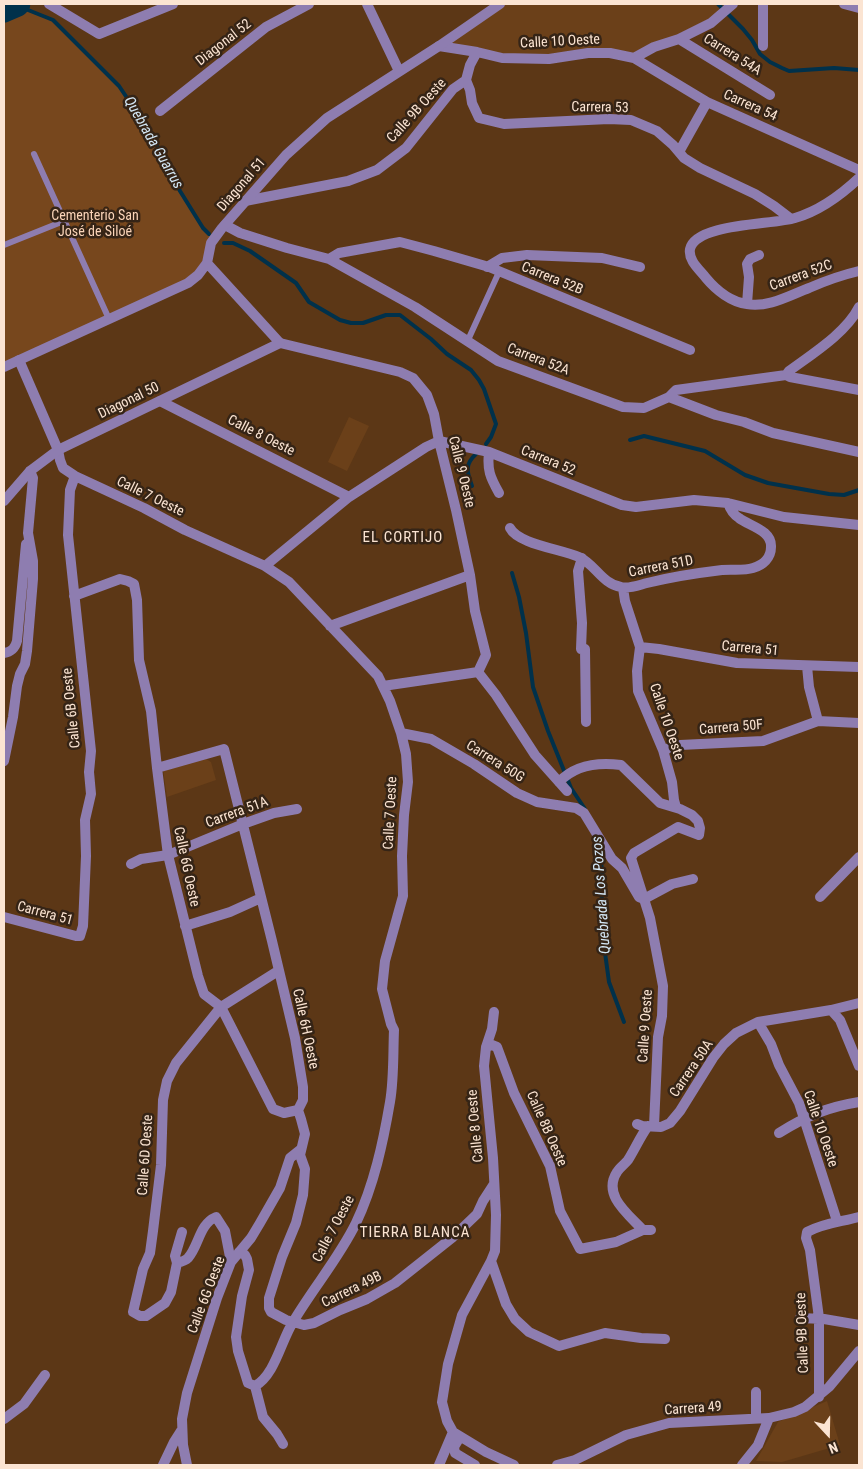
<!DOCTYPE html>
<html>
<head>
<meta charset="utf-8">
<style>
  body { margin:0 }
  #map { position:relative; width:863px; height:1469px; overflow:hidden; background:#5c3716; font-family:"Roboto Condensed",sans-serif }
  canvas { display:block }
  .frame { position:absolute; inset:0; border:5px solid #fbe4d2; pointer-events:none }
  .north { position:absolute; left:803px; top:1409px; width:50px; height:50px; -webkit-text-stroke:4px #352416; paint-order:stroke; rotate:159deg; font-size:14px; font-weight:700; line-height:20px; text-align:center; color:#fbe4d2 }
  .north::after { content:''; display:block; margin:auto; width:18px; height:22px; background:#fbe4d2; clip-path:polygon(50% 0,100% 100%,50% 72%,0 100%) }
</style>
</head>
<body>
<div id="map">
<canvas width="863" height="1469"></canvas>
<div class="frame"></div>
<div class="north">N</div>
</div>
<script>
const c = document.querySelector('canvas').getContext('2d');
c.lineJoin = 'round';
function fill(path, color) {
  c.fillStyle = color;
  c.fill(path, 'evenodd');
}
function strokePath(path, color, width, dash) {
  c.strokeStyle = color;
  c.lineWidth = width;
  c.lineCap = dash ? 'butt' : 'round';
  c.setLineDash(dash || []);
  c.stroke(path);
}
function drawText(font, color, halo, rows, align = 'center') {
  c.font = font + ' "Roboto Condensed",sans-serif';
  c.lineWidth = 5;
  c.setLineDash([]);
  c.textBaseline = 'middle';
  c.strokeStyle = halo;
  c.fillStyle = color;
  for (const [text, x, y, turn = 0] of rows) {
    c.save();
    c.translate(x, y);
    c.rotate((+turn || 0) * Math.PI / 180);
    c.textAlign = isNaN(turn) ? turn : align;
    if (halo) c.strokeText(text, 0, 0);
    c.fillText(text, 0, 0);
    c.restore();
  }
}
fill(new Path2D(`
  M500 4H721L728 9 634 58 610 53 549 59 439 46Z
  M349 417 369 426 347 471 328 462Z
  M206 759 211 762 216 780 167 797 163 769Z
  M827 1401 840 1445 782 1462 756 1461 778 1422Z`), '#6b4019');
fill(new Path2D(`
  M18 6 53 20 119 86 150 132 180 191 203 228 215 238 198 275 4 367V12Z`), '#77471d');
strokePath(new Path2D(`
  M718 4 743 29 752 40 760 54 770 62 782 68 789 71 834 68 859 70
  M18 6 53 20 119 86 150 132 180 191 203 228 209 234
  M224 243H233L250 251 296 283 309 302 340 320 351 323H363L386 315H400L431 339 447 354 471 370 479 380 484 389 496 424 491 437 486 444
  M630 440 644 436 705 451 745 475 768 483 829 494 844 495 859 490
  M472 486C467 472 464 465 476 454
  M512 573 519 597 526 633 533 687 548 731 571 788 585 809
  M599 845 603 879 601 909 603 938 609 982 624 1022`), '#00314b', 4);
strokePath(new Path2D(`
  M4 12 18 6 20 4`), '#00314b', 21);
strokePath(new Path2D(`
  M34 154 109 319
  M4 245 64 221
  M468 340 499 272`), '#8e7db0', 6);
strokePath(new Path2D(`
  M49 4 99 34 173 4
  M367 4 399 71
  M844 4 859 8
  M679 39 770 95
  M439 46 477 52 502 58 549 59 588 53H610L634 58 654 47 679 39 711 23 733 4
  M763 46V4
  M634 58 707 102 859 170
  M466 80 470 90 472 103 479 118 504 124 609 119 631 120 657 131 673 145 684 158 700 168 755 194 774 206 791 219
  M160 111 266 27 309 4
  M679 152 707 102
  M859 178C841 195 819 211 795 218 773 225 696 223 690 249 688 261 700 270 706 278 716 290 731 302 747 304 768 308 790 295 809 288 825 281 842 275 859 271
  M245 201 348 181 377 170 406 148 453 89 466 80 470 65 477 52
  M225 225 240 233 287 248 329 259 415 307 498 361 623 407 644 408 669 397 716 415 744 422 773 433 859 452
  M329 259 339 253 400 242 434 251 489 267 690 350
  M487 267 502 258 527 255 602 258 640 267
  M747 304 749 277 747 264 750 259 759 255
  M280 343 400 372 413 378 427 395 434 414 439 441 456 510 470 575 475 611 486 655 478 672 496 695 535 755 567 791
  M19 360 58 450 60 460 63 468 75 476 144 508 185 530 265 566 289 582 378 676 390 701 401 733 406 754 408 782 404 815 402 856 403 896 385 961 382 989 391 1024 394 1030C393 1054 394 1079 390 1102 383 1143 374 1185 356 1223 339 1258 313 1288 293 1322 281 1341 275 1375 255 1386
  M786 375 789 371C812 354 846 333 859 307
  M669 397 676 390 786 375 790 377 859 390
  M160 401 349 497
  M489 452C487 470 490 477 499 493
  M510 528C518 544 561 549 579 557 595 564 602 584 621 587 629 589 639 585 647 583 671 577 697 573 722 570 732 569 743 571 753 568 763 565 771 558 771 547 772 530 749 526 739 518 734 515 730 509 728 503
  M265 566 349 497 426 447 439 441 489 452 622 505 636 507 694 500 728 503 784 517 859 525
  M623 588 625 601 640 647 637 671 638 691 663 750 672 782 674 800 676 807
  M74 596 120 579 128 581 134 584 137 600 139 660 151 711 157 768 168 855 198 976 204 994 221 1007 273 1109 284 1113 298 1110
  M330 626 470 575
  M640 647 659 649 737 663 859 667
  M581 649 582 623 578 571 582 558
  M585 649 586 722
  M4 653C12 652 15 648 17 641L26 544
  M807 666 809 687 818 721
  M383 686 478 672
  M401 733 431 739 474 764 517 793 537 802 576 808 584 813 612 859 622 868 639 897 644 899 650 918 663 986 662 1016 658 1037 654 1126
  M663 750 680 745 763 741 818 721 859 723
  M4 761 13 717 17 686 20 674 25 664 27 651 33 579V561L28 533 33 478 30 471
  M157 768 224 749 272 941 295 1038 303 1087V1100L298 1110 301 1119 305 1134 300 1155 305 1169 303 1195 296 1223 282 1257 269 1298V1308L271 1312 286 1320 304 1325 314 1323 340 1310 367 1299 395 1283 453 1237 477 1214 483 1201 494 1184
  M559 782C575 765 598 762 621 765L660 803 680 809 692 815 698 821 700 828 699 835 678 827 634 853 631 858 644 899 672 884 693 879
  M131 864 141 859 168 855 243 824 274 813 297 809
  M820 897 859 857
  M4 917 76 936H80L83 926 86 856 85 820 91 794 89 772 91 751 68 535 70 490 75 476
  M185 926 230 912 261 898
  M831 1010 840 1020 859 1066
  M494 1012 492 1029 486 1047 484 1066 493 1158 496 1215 495 1251 491 1261 506 1304 515 1319 529 1332 559 1346 605 1333 641 1338 665 1339
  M758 1022 771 1044 779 1065 799 1103 837 1221
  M486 1047 492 1045 497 1047 514 1093 550 1166 560 1211 580 1249 616 1242 643 1230
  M637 1124 642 1126 661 1127 670 1123 680 1111 713 1058 724 1044 736 1033 758 1022 831 1010 859 1003
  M648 1126C640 1137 635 1149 628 1160 625 1164 620 1167 617 1172 602 1195 628 1214 643 1230H651
  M779 1133C806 1116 828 1107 859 1102
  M182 1232 175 1256 177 1263 171 1292 165 1303 146 1316H140L133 1312 143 1269 150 1253 153 1231 161 1165 163 1100 167 1081 176 1063 221 1007 278 971
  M239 1252 245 1255 247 1259 249 1270 242 1296 236 1337 238 1351 248 1383 255 1386 263 1417 277 1434 283 1444
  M491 1261 462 1315 448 1364 442 1402 447 1421 453 1432 486 1452 514 1465
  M177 1263C181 1262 185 1261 188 1258 199 1246 199 1224 216 1217L225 1231 231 1262
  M800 1318 824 1319 859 1325
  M819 1397V1318L810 1250 806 1238 807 1232C824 1223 841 1222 859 1217
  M756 1417V1392
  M4 1419 24 1404 45 1375
  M460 1437 454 1447 455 1453 475 1465
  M163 1465 174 1442 181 1431
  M187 1465 183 1445 182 1419 187 1393 217 1298 231 1262 251 1238 260 1223 280 1188 290 1158 300 1150
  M439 1465 453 1432
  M557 1465 575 1460 626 1435 669 1423 769 1418 794 1412 805 1407 829 1387 859 1351
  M742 1465 758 1445 769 1418`), '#8e7db0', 10);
strokePath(new Path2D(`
  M4 367 188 283 198 275 207 263 211 243 222 228 286 155 327 118 439 46 500 4
  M4 501 30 471 58 450 280 343 207 263`), '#8e7db0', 10);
drawText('14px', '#fbe4d2', '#352416', [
  ["Calle 10 Oeste",560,42,-3],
  ["Diagonal 52",224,43,-38],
  ["Carrera 54A",732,55,32],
  ["Carrera 54",750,106,24],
  ["Carrera 53",600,108,1],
  ["Calle 9B Oeste",417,111,-48],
  ["Diagonal 51",242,185,-49],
  ["Carrera 52C",801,276,-20],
  ["Carrera 52B",552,279,22],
  ["Carrera 52A",538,360,21],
  ["Diagonal 50",129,401,-26],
  ["Calle 8 Oeste",261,436,27],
  ["Carrera 52",548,461,22],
  ["Calle 9 Oeste",461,472,76],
  ["Calle 7 Oeste",150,497,26],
  ["Carrera 51D",661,567,-11],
  ["Carrera 51",750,649,5],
  ["Calle 6B Oeste",72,708,-96],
  ["Calle 10 Oeste",666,722,71],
  ["Carrera 50F",731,728,-5],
  ["Carrera 50G",495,762,32],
  ["Carrera 51A",237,813,-20],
  ["Calle 7 Oeste",391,813,-87],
  ["Calle 6G Oeste",186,867,78],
  ["Carrera 51",45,914,15],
  ["Calle 9 Oeste",646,1026,-86],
  ["Calle 6H Oeste",305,1029,78],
  ["Carrera 50A",692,1069,-56],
  ["Calle 8 Oeste",476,1126,-95],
  ["Calle 8B Oeste",546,1129,66],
  ["Calle 10 Oeste",820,1129,71],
  ["Calle 6D Oeste",146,1155,-86],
  ["Calle 7 Oeste",334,1229,-62],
  ["Carrera 49B",352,1290,-26],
  ["Calle 6G Oeste",207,1295,-69],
  ["Calle 9B Oeste",803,1333,-92],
  ["Carrera 49",693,1409,-4]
]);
drawText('14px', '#fad4b8', '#352416', [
  ["Cementerio San",95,216],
  ["José de Siloé",95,232]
]);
drawText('italic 15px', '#d4e7f5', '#352416', [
  ["Quebrada Guarrus",153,143,60],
  ["Quebrada Los Pozos",602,895,-94]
]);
c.letterSpacing = '1px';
drawText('15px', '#fbe4d2', '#352416', [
  ["EL CORTIJO",403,538],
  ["TIERRA BLANCA",415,1233]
]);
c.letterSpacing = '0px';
</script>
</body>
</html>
